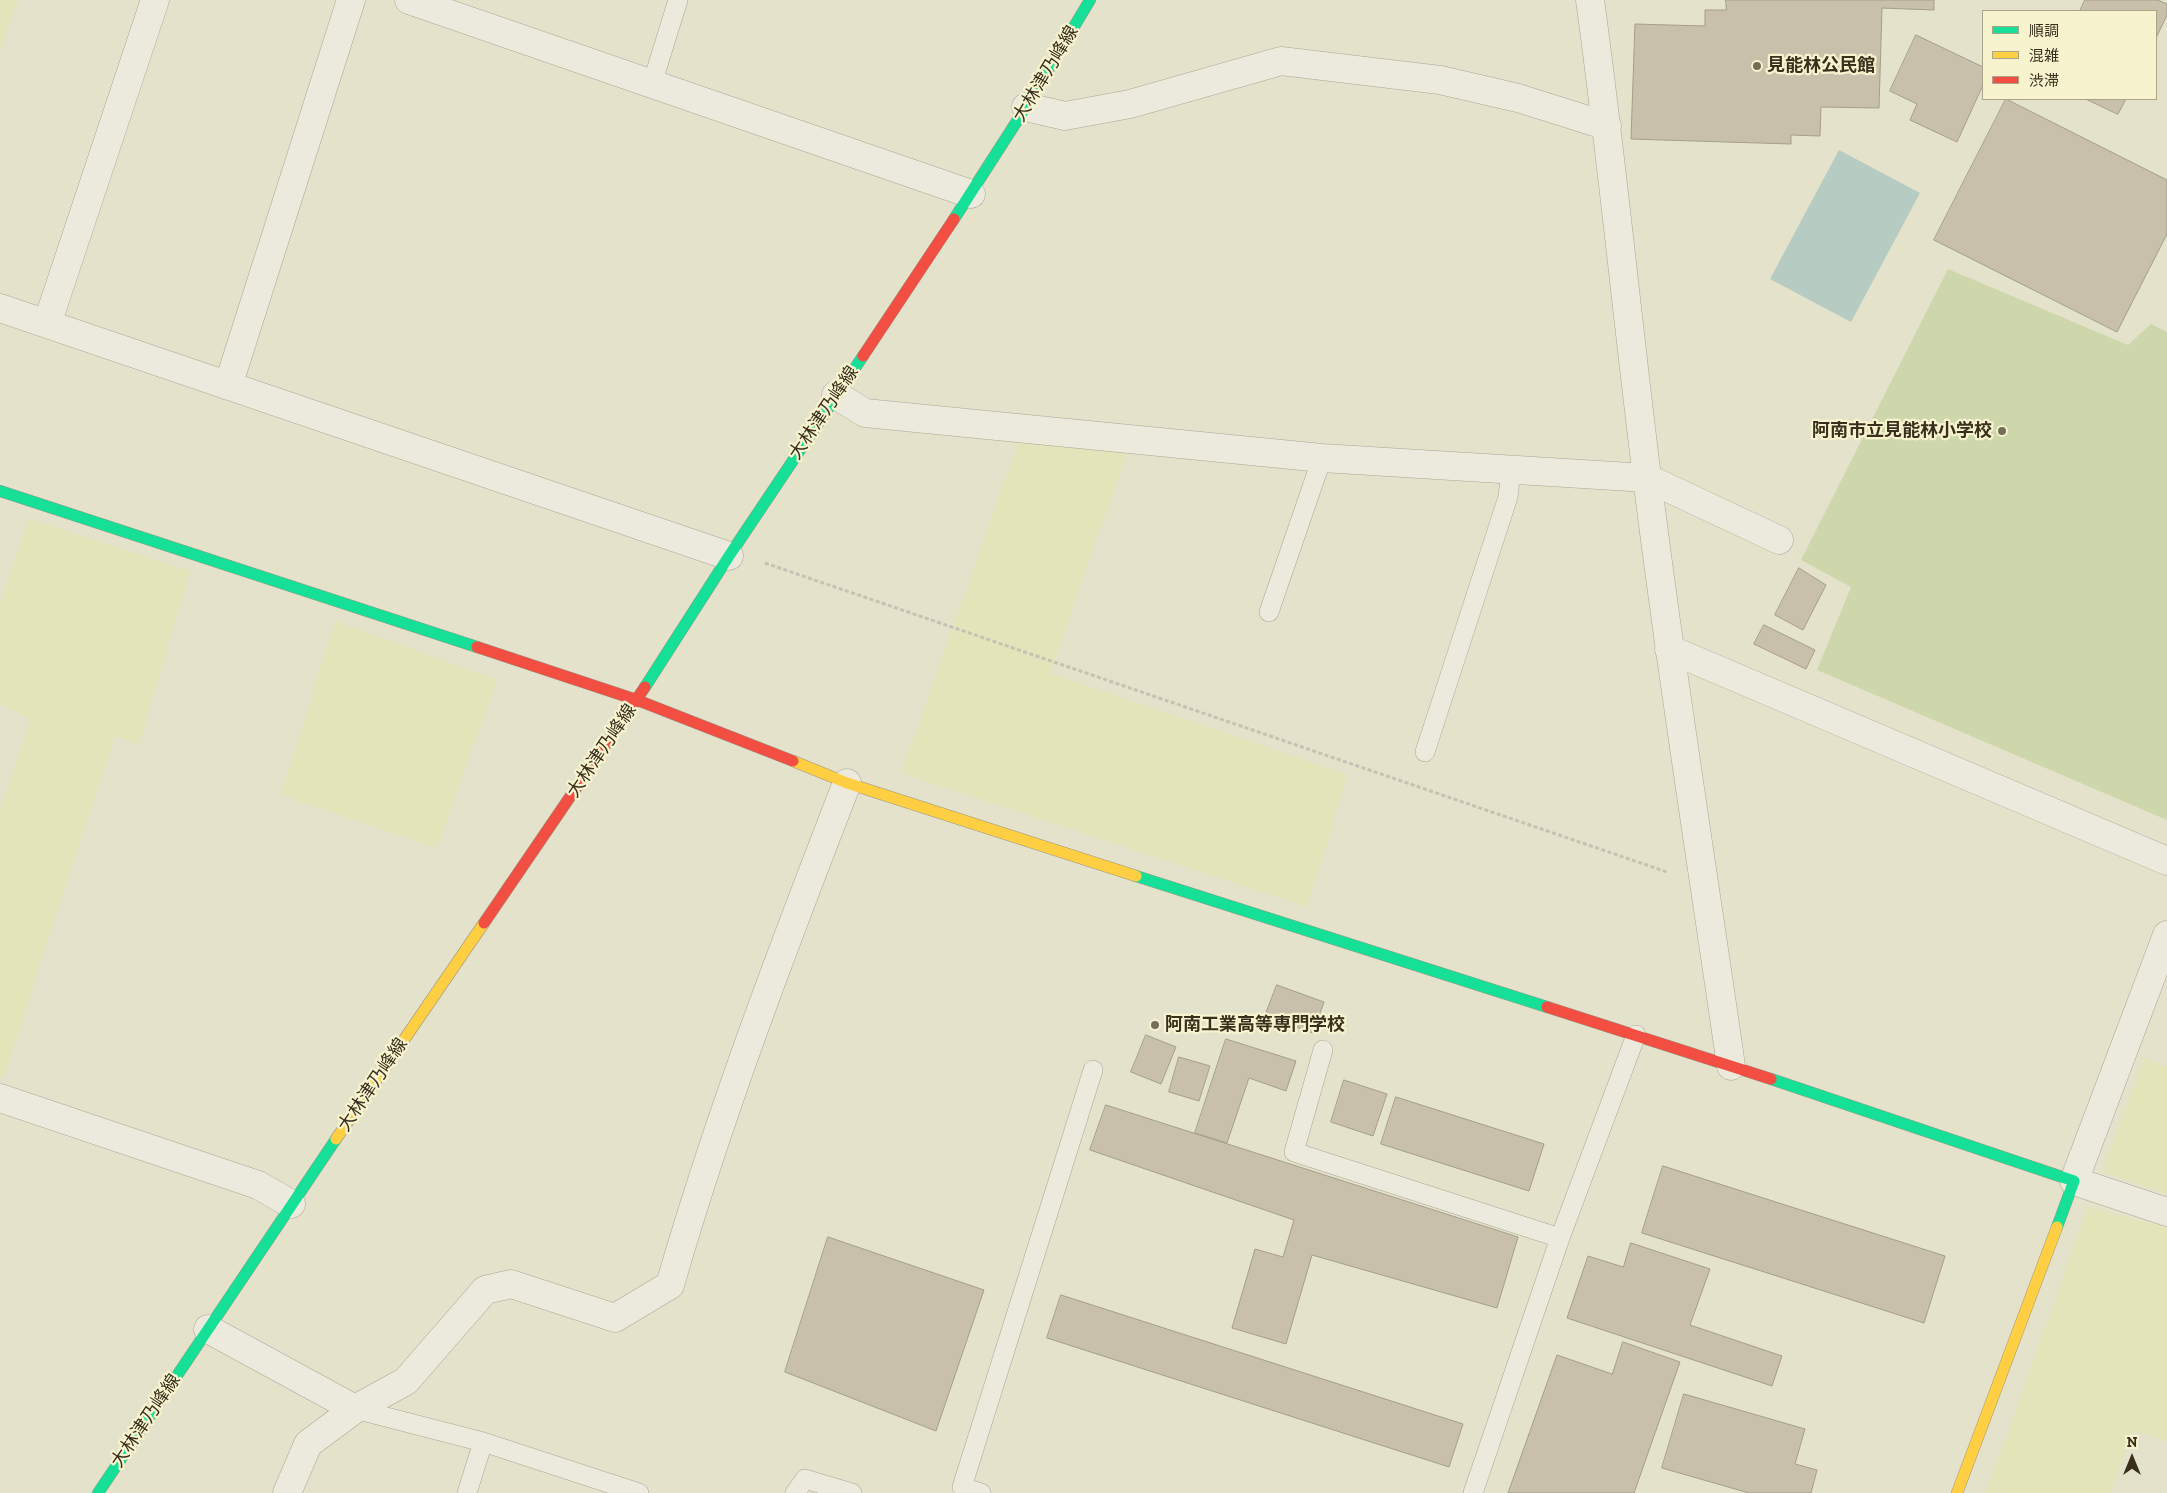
<!DOCTYPE html>
<html>
<head>
<meta charset="utf-8">
<style>
  body { margin:0 }
  #map { position:relative; width:2167px; height:1493px; overflow:hidden; background:#e4e2ca; font-family:"Zilla Slab","Noto Sans JP",serif }
  canvas { display:block }
  .legend { position:absolute; left:1982px; top:10px; width:175px; height:90px; box-sizing:border-box; background:#f7f3cf; border:1px solid #aba587; margin:0; padding:6px 9px; list-style:none; font-size:15px; color:#382f1c }
  .legend li { display:flex; align-items:center; gap:10px; height:25px }
  .legend b { width:25px; border:1px solid #aba587 }
  .north { position:absolute; left:2107px; top:1433px; width:50px; height:50px; -webkit-text-stroke:4px #f7f3cf; paint-order:stroke; rotate:0deg; font-size:14px; font-weight:700; line-height:20px; text-align:center; color:#382f1c }
  .north::after { content:''; display:block; margin:auto; width:18px; height:22px; background:#382f1c; clip-path:polygon(50% 0,100% 100%,50% 72%,0 100%) }
</style>
</head>
<body>
<div id="map">
<canvas width="2167" height="1493"></canvas>
<ul class="legend">
<li><b style="height:6px;background:#16e098"></b>順調</li>
<li><b style="height:6px;background:#ffcf43"></b>混雑</li>
<li><b style="height:6px;background:#f24e42"></b>渋滞</li>
</ul>
<div class="north">N</div>
</div>
<script>
const c = document.querySelector('canvas').getContext('2d');
c.lineJoin = 'round';
function fill(path, color) {
  c.fillStyle = color;
  c.fill(path, 'evenodd');
}
function strokePath(path, color, width, dash) {
  c.strokeStyle = color;
  c.lineWidth = width;
  c.lineCap = dash ? 'butt' : 'round';
  c.setLineDash(dash || []);
  c.stroke(path);
}
function drawText(font, color, halo, rows, align = 'center') {
  c.font = font + ' "Zilla Slab","Noto Sans JP",serif';
  c.lineWidth = 4.5;
  c.setLineDash([]);
  c.textBaseline = 'middle';
  c.strokeStyle = halo;
  c.fillStyle = color;
  for (const [text, x, y, turn = 0] of rows) {
    c.save();
    c.translate(x, y);
    c.rotate((+turn || 0) * Math.PI / 180);
    c.textAlign = isNaN(turn) ? turn : align;
    if (halo) c.strokeText(text, 0, 0);
    c.fillText(text, 0, 0);
    c.restore();
  }
}
fill(new Path2D(`
  M0 0H18L0 53Z
  M1018 443 1128 450 1050 673 1348 775 1307 907 901 773Z
  M29 519 190 571 139 744 115 736 3 1079 0 1078V810L31 719 0 704V604Z
  M335 621 497 680 437 848 281 795Z
  M2144 1058 2167 1067V1194L2102 1172Z
  M2088 1207 2167 1228V1441L2133 1431 2111 1493H1986Z`), '#e4e4ba');
fill(new Path2D(`
  M1948 269 2128 345 2151 324 2167 332V820L1817 670 1851 587 1801 560Z`), '#ced7ac');
fill(new Path2D(`
  M1839 150 1920 193 1851 322 1770 279Z`), '#b6cbc2');
const building = new Path2D(`
  M1726 0H1934V10L1882 8 1879 108 1821 107 1820 136 1791 135V144L1631 139 1635 24 1705 26V10H1726Z
  M2085 0H2158L2167 4V15L2156 38V11H2080Z
  M1916 35 1983 67V85L1957 142 1910 120 1917 104 1890 91Z
  M2006 99 2167 180V234L2117 332 1934 240Z
  M2086 99H2126L2118 114Z
  M1799 568 1826 585 1803 630 1775 615Z
  M1764 625 1815 650 1806 669 1754 644Z
  M1277 985 1324 1002 1313 1033 1265 1016Z
  M1146 1035 1176 1047 1161 1084 1131 1072Z
  M1226 1039 1296 1061 1286 1091 1249 1078 1227 1143 1195 1133Z
  M1179 1057 1210 1066 1199 1101 1169 1092Z
  M1344 1080 1387 1094 1373 1136 1331 1122Z
  M1396 1097 1544 1144 1529 1191 1381 1144Z
  M1106 1105 1518 1237 1497 1308 1312 1255 1286 1344 1232 1328 1255 1249 1283 1257 1294 1220 1090 1150Z
  M1663 1166 1945 1256 1924 1323 1642 1233Z
  M828 1237 984 1290 936 1431 785 1372Z
  M1631 1243 1710 1269 1690 1325 1782 1356 1772 1386 1567 1318 1588 1256 1623 1267Z
  M1061 1295 1463 1424 1449 1467 1047 1338Z
  M1623 1342 1680 1362 1634 1493H1508L1557 1355 1612 1374Z
  M1684 1394 1805 1429 1795 1464 1817 1470 1811 1493H1749L1662 1468Z`);
fill(building, '#c8c0ab');
strokePath(building, '#a49d8a', 1);
const lane = new Path2D(`
  M652 84 678 0
  M1269 612 1322 458
  M1425 752 1508 497 1511 470
  M1323 1050 1294 1152 1560 1238
  M355 1409 483 1442 639 1493
  M467 1493 483 1442
  M795 1493 805 1479 852 1493
  M981 1493 962 1487 1093 1070
  M1473 1493 1560 1238 1636 1035`);
const street = new Path2D(`
  M409 0 971 194
  M1590 0C1612 159 1627 318 1647 477 1671 674 1703 870 1731 1066
  M1026 107 1065 116 1130 104 1281 61 1440 80 1518 98 1607 126
  M0 308 729 556
  M47 324 155 0
  M228 386 351 0
  M836 395 865 413 1322 458 1647 478 1779 540
  M1669 649 2167 861
  M2167 935 2074 1181 2167 1212
  M0 1098 258 1185 291 1204
  M208 1329 355 1409
  M287 1493 308 1444 355 1409 406 1381 485 1290 511 1284 615 1318 670 1285C719 1115 783 948 847 783`);
const fast = new Path2D(`
  M954 219 1026 107 1090 0
  M0 491 477 647
  M645 687 729 556 863 356
  M1136 876 1547 1007
  M1771 1079 2074 1181 2057 1227
  M98 1493 336 1139`);
const slow = new Path2D(`
  M793 761 847 783 1136 876
  M336 1139 484 923
  M1957 1493 2057 1227`);
const jam = new Path2D(`
  M863 356 954 219
  M477 647 637 700 793 761
  M484 923 645 687
  M1547 1007 1771 1079`);
strokePath(lane, '#a9a694', 20);
strokePath(street, '#a9a694', 29);
strokePath(fast, '#989484', 12);
strokePath(slow, '#989484', 12);
strokePath(jam, '#989484', 12);
strokePath(new Path2D(`
  M765 563 1667 872`), '#c5c2b3', 3, [4, 2.5]);
strokePath(lane, '#eceadd', 19);
strokePath(street, '#eceadd', 28);
strokePath(fast, '#16e098', 11);
strokePath(slow, '#ffcf43', 11);
strokePath(jam, '#f24e42', 11);
for (const [x, y, r, color] of [
  [1757,66,5,"#746e59"],
  [2002,431,5,"#746e59"],
  [1155,1025,5,"#746e59"]
]) {
  const dot = new Path2D();
  dot.arc(x, y, r, 0, 2 * Math.PI);
  c.fillStyle = color;
  c.fill(dot);
  strokePath(dot, '#f7f3cf', 2);
}
drawText('bold 18px', '#382f1c', '#f7f3cf', [
  ["見能林公民館",1767,66],
  ["阿南市立見能林小学校",1992,431,"right"],
  ["阿南工業高等専門学校",1165,1025]
], 'left');
drawText('18px', '#382f1c', '#f7f3cf', [
  ["大林津乃峰線",1046,74,-59],
  ["大林津乃峰線",824,413,-56],
  ["大林津乃峰線",602,751,-56],
  ["大林津乃峰線",373,1085,-56],
  ["大林津乃峰線",146,1421,-56]
]);
</script>
</body>
</html>
